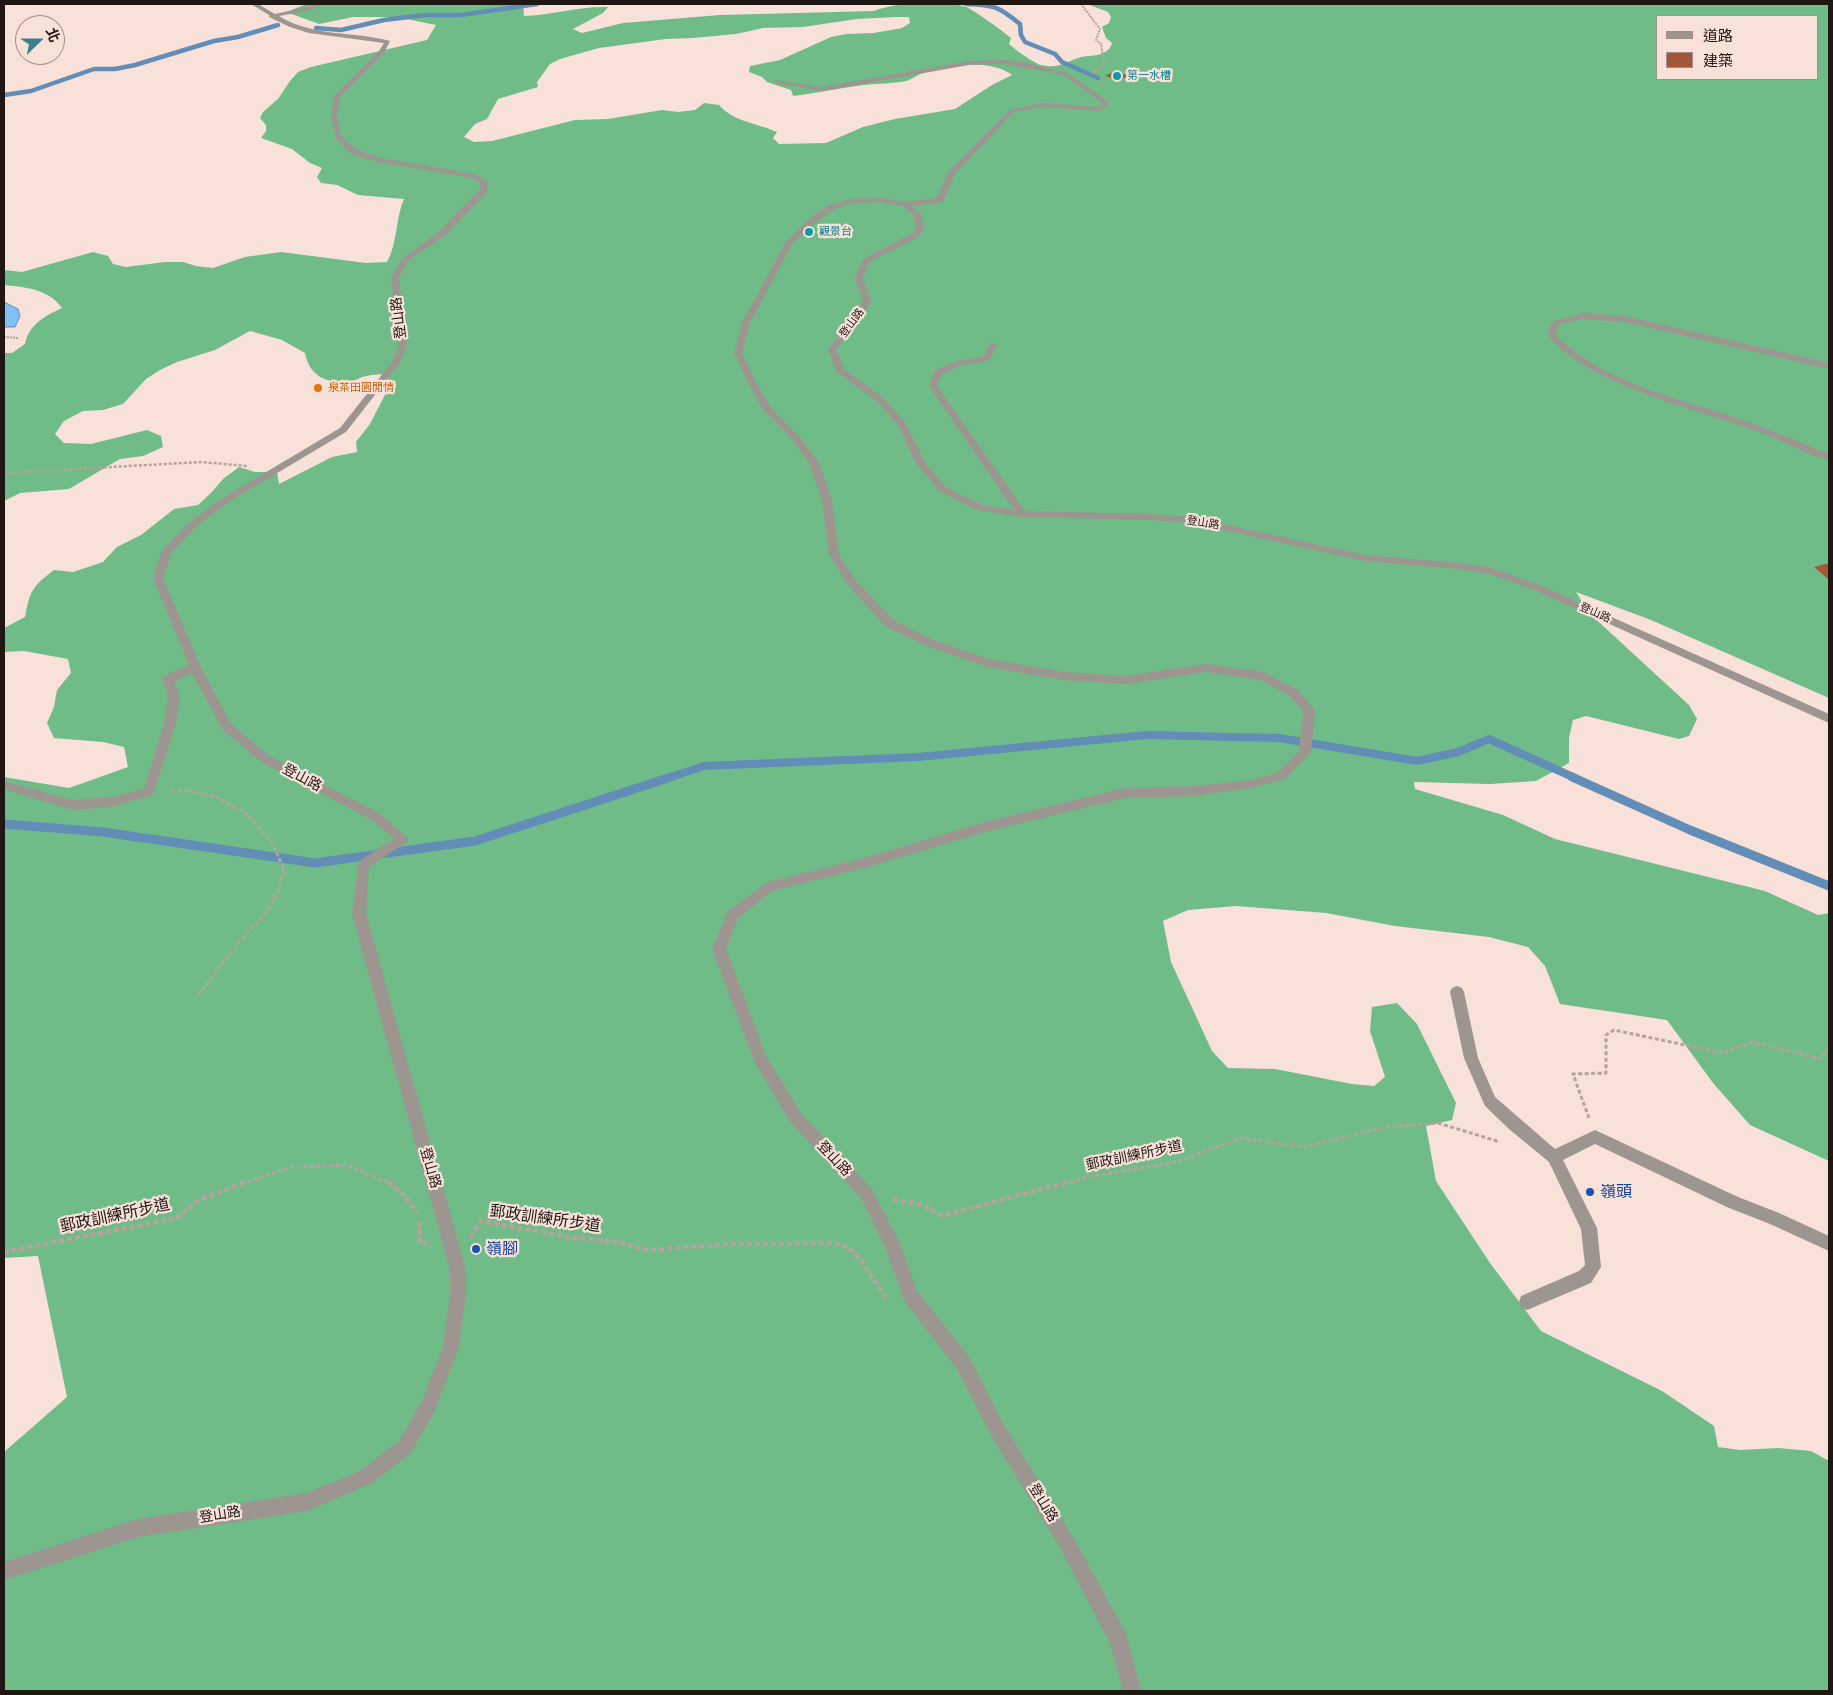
<!DOCTYPE html>
<html>
<head>
<meta charset="utf-8">
<style>
  body { margin:0 }
  #map { position:relative; width:1833px; height:1695px; overflow:hidden; background:#f8e1d9; font-family:Merriweather,"Noto Sans TC",serif }
  canvas { display:block }
  .frame { position:absolute; inset:0; border:5px solid #1f1714; pointer-events:none }
  .legend { position:absolute; left:1656px; top:15px; width:162px; height:65px; box-sizing:border-box; background:#f8e1d9; border:1px solid #a1908a; margin:0; padding:6px 9px; list-style:none; font-size:15px; color:#1f1714 }
  .legend li { display:flex; align-items:center; gap:10px; height:25px }
  .legend b { width:25px; border:1px solid #a1908a }
  .north { position:absolute; left:15px; top:15px; width:50px; height:50px; box-sizing:border-box; background:#f8e1d9; border:1px solid #a1908a; border-radius:50%; rotate:68deg; font-size:14px; font-weight:700; line-height:20px; text-align:center; color:#1f1714 }
  .north::after { content:''; display:block; margin:auto; width:18px; height:22px; background:#3a818b; clip-path:polygon(50% 0,100% 100%,50% 72%,0 100%) }
</style>
</head>
<body>
<div id="map">
<canvas width="1833" height="1695"></canvas>
<div class="frame"></div>
<ul class="legend">
<li><b style="height:6px;background:#9d9590"></b>道路</li>
<li><b style="height:14px;background:#a3573b"></b>建築</li>
</ul>
<div class="north">北</div>
</div>
<script>
const c = document.querySelector('canvas').getContext('2d');
c.lineJoin = 'round';
function fill(path, color) {
  c.fillStyle = color;
  c.fill(path, 'evenodd');
}
function strokePath(path, color, width, dash) {
  c.strokeStyle = color;
  c.lineWidth = width;
  c.lineCap = dash ? 'butt' : 'round';
  c.setLineDash(dash || []);
  c.stroke(path);
}
function drawText(font, color, halo, rows, align = 'center') {
  c.font = font + ' Merriweather,"Noto Sans TC",serif';
  c.lineWidth = 4.5;
  c.setLineDash([]);
  c.textBaseline = 'middle';
  c.strokeStyle = halo;
  c.fillStyle = color;
  for (const [text, x, y, turn = 0] of rows) {
    c.save();
    c.translate(x, y);
    c.rotate((+turn || 0) * Math.PI / 180);
    c.textAlign = isNaN(turn) ? turn : align;
    if (halo) c.strokeText(text, 0, 0);
    c.fillText(text, 0, 0);
    c.restore();
  }
}
fill(new Path2D(`
  M307 4H523L524 16C552 15 580 6 608 7L603 13 573 29 582 33 623 23 720 15 874 11C897 2 942 0 966 7 974 10 1004 32 1011 38L1009 44C1013 48 1035 64 1041 65 1058 69 1063 63 1078 58 1087 55 1097 57 1105 52 1109 50 1110 48 1112 43L1106 38 1102 27 1109 23 1111 17 1108 12 1087 4H1829V698L1651 620 1576 592 1589 613 1689 705 1697 719 1689 736 1679 739 1586 716 1573 720 1569 738V763L1536 781 1490 784 1414 782 1415 789 1503 815 1555 839 1765 891 1818 915 1829 913V1161L1750 1125 1713 1083 1667 1020 1560 1004 1545 966 1528 947 1489 937 1395 926 1326 913 1236 906 1188 910 1163 921 1171 962 1212 1051 1228 1068 1275 1069 1352 1084 1374 1086 1385 1077 1370 1031 1372 1007 1397 1003 1417 1024 1456 1103 1452 1120 1426 1126 1436 1181 1490 1263 1541 1331 1662 1391 1714 1426 1718 1447 1740 1450 1778 1448 1811 1451 1829 1461V1691H4V1452L67 1397 38 1256 4 1258V777L69 788 128 767 124 747 103 742 54 738 47 723 54 707 57 690 71 673 68 659 24 651 4 652V628L25 617C30 590 33 586 54 570L73 572 103 562 117 547 141 535 174 509 198 505 212 492 223 479 239 467 255 472H277L279 484 332 457 357 452 356 442 370 424 390 385 386 374C380 375 373 374 367 376 359 377 352 383 344 383 323 382 309 374 305 353L282 340 250 331 215 350 177 362 160 370 146 379 123 404 103 410 83 411 64 421 55 434 64 443 91 444 147 430 161 436 163 447 143 456 120 459 69 489 20 493 4 501V353H12L25 344C29 324 45 316 62 308 49 289 25 287 4 285V270L22 272 93 252 108 256 113 264 126 267 165 262H183L196 266 213 268 245 257 281 252 366 263 387 262C398 242 395 220 404 199L358 195 337 185 321 183 317 177 322 168 310 163 292 149 261 138 266 131V125L260 118 263 112 278 99 290 81 298 72 311 67 427 40 436 25 397 17H353L319 24 286 12ZM1657 16H1817V79H1657ZM896 17H909L910 23 902 28 874 33 846 34 831 37 780 60 750 66 749 72 762 77 767 82 791 90 793 96C817 93 840 88 864 85 878 83 893 84 906 81 913 79 917 75 923 73 947 64 991 59 1012 75L992 85 955 109 895 119 863 127 826 143 779 144 773 138 777 132C757 123 734 122 719 105L704 103 695 110 678 112 662 110 608 119 575 120 492 141 474 142 464 137 475 124 487 119 498 99 538 87 537 82 550 64 560 59 599 48 666 39 693 38 736 34 763 28 803 27 857 19Z`), '#70bc88');
const water = new Path2D(`
  M4 302 18 309 20 316 15 327H4Z`);
fill(water, '#7fc0fb');
strokePath(water, '#628db6', 1);
strokePath(new Path2D(`
  M966 4C994 5 998 6 1020 24L1021 35 1025 42 1055 54 1062 62 1098 78
  M316 28 341 30 384 20 425 15H461L537 4
  M4 95 31 91 94 69H115L135 65 214 41 238 37 278 25`), '#628db6', 4.5);
strokePath(new Path2D(`
  M668 778 704 766 918 757 1147 735 1279 738 1417 761 1458 752 1489 739 1575 778`), '#628db6', 8);
strokePath(new Path2D(`
  M1572 777 1690 830 1829 886
  M4 824 103 832 315 863 475 841 671 777`), '#628db6', 9);
fill(new Path2D(`
  M1115 71 1128 76 1119 80 1105 76Z
  M1829 563V580L1814 567Z`), '#a3573b');
strokePath(new Path2D(`
  M1081 4 1100 29 1096 40 1101 44 1104 63 1099 70 1092 72
  M4 337 19 338`), '#b5a39c', 2, [2, 1]);
strokePath(new Path2D(`
  M4 473 201 462 247 466`), '#b5a39c', 2.5, [3, 2]);
strokePath(new Path2D(`
  M171 791 182 790 215 796 248 815 273 844 284 870 278 892 267 912 240 941 196 998
  M1589 1118 1573 1074 1606 1073V1035L1614 1030 1723 1053 1752 1042 1821 1059 1829 1047
  M241 1184 291 1167 346 1165 392 1184
  M1064 1184 1088 1177 1180 1161 1240 1138 1303 1147 1387 1127 1438 1123 1500 1142`), '#b5a39c', 3, [4, 2.5]);
strokePath(new Path2D(`
  M389 1182 406 1197 417 1213
  M893 1199 922 1205 942 1216 1068 1182
  M419 1222 420 1243H427
  M471 1237 481 1221 574 1238 619 1242 645 1250 729 1244 833 1243 848 1247 862 1261 886 1298
  M4 1252 177 1218 197 1201 245 1182`), '#b5a39c', 4.5, [5, 3]);
fill(new Path2D(`
  M251 4H258L275 14 322 4 312 10 279 16C313 37 353 31 390 41L384 53 340 97 337 118 341 136 357 150 381 158 474 174 488 181 487 192 446 235 409 260 399 278 407 345 399 364 346 432 227 503 195 528 171 553 163 578 201 667 230 723 269 756 380 814 409 839 407 842 369 867 366 914 466 1270V1294L459 1347 434 1412 411 1453 372 1483 307 1511 138 1537 4 1580V1562L138 1519 307 1493 360 1471 399 1441 422 1401 443 1347 450 1294V1270L352 914 359 861 394 839 372 820 261 762 222 729 192 673 174 681 180 696 176 724 153 795 111 807 72 810 4 789V781L72 800 111 797 144 789 164 724 168 696 162 679 164 676 189 665 153 578 161 552 187 524 221 499 340 428 392 362 399 345 391 278 402 259 440 231 480 190V182L472 178 377 162 351 154 336 138 331 118 334 96 379 51 384 43 309 33 290 27 269 17V15Z
  M1005 60 1023 62 1068 73 1107 101 1108 106 1098 111 1044 107 1015 111 955 174 943 202 911 206 921 214 924 229 915 239 869 262 863 278 871 302 836 350 844 369 886 400 906 424 924 461 945 487 982 505 1014 510 929 386 935 370 957 361 983 357 990 343H996L997 345 989 361 962 365 942 374 937 386 1025 511 1150 514 1191 517 1365 555 1459 563 1492 568 1542 586 1829 714V723L1534 590 1490 574 1459 569 1365 561 1191 523 1150 520 1022 517 977 510 939 491 915 462 899 427 880 404 837 372 828 350 863 302 855 278 863 259 909 235 916 229 913 215 903 206 881 202 852 203 833 210 813 225 792 244 750 323 742 353 756 383 772 409 797 434 819 463 832 501 839 555 857 582 894 621 934 640 988 659 1064 672 1126 676 1206 664 1264 672 1298 690 1315 710 1311 752 1285 779 1251 788 1195 796 1125 798 985 832 872 866 772 891 738 918 726 949 766 1056 801 1113 871 1188 898 1239 917 1291 969 1357 1005 1427 1070 1532 1126 1633 1141 1691H1123L1110 1643 1058 1544 993 1439 957 1369 905 1302 885 1247 861 1198 791 1123 755 1063 712 949 728 911 768 882 872 856 985 822 1125 788 1195 786 1251 780 1277 773 1299 751 1303 711 1290 696 1261 680 1206 672 1126 684 1064 680 987 667 926 646 886 627 849 586 829 555 822 501 809 463 791 438 763 410 748 383 734 353 742 323 785 243 807 221 827 206 851 199 881 198 905 202 937 198 949 171 1011 109 1044 103 1097 107 1102 105V103L1064 75 1005 64 969 65 823 91 777 83 775 82V80L823 87 969 61Z
  M1584 313 1624 316 1829 363V369L1624 322 1584 319 1559 324 1556 335C1600 381 1671 396 1730 416 1763 427 1796 440 1829 454V460C1806 455 1784 441 1762 433 1701 410 1588 386 1548 335L1551 322Z
  M1457 986 1462 988 1464 992 1478 1058 1495 1097 1555 1149 1595 1130 1738 1197 1779 1213 1829 1236V1251L1770 1224 1729 1208 1595 1144 1563 1160 1597 1228 1601 1267 1591 1283 1527 1310 1521 1308 1519 1302 1521 1296 1579 1271 1585 1265 1581 1229 1549 1162 1509 1129 1485 1106 1464 1058 1450 992 1452 988Z`), '#9d9590');
for (const [x, y, r, color] of [
  [1117,76,5,"#0f9aa8"],
  [809,232,5,"#0f9aa8"],
  [318,388,5,"#e8710a"],
  [1590,1192,5,"#1a4fb4"],
  [476,1249,5,"#1a4fb4"]
]) {
  const dot = new Path2D();
  dot.arc(x, y, r, 0, 2 * Math.PI);
  c.fillStyle = color;
  c.fill(dot);
  strokePath(dot, '#f8e1d9', 2);
}
drawText('11px', '#0d838f', '#f8e1d9', [
  ["第一水槽",1127,76],
  ["觀景台",819,232]
], 'left');
drawText('11px', '#1f1714', '#f8e1d9', [
  ["登山路",852,323,-54],
  ["登山路",1203,523,9],
  ["登山路",1595,613,24]
]);
drawText('11px', '#c56008', '#f8e1d9', [
  ["泉茶田園閒情",328,388]
], 'left');
drawText('14px', '#1f1714', '#f8e1d9', [
  ["登山路",399,318,-97],
  ["登山路",302,778,28],
  ["郵政訓練所步道",1134,1156,-12],
  ["登山路",834,1159,47],
  ["登山路",430,1168,74],
  ["登山路",1043,1503,58],
  ["登山路",220,1515,-9]
]);
drawText('16px', '#164399', '#f8e1d9', [
  ["嶺頭",1600,1192],
  ["嶺腳",486,1249]
], 'left');
drawText('16px', '#1f1714', '#f8e1d9', [
  ["郵政訓練所步道",115,1216,-12],
  ["郵政訓練所步道",545,1219,8]
]);
</script>
</body>
</html>
